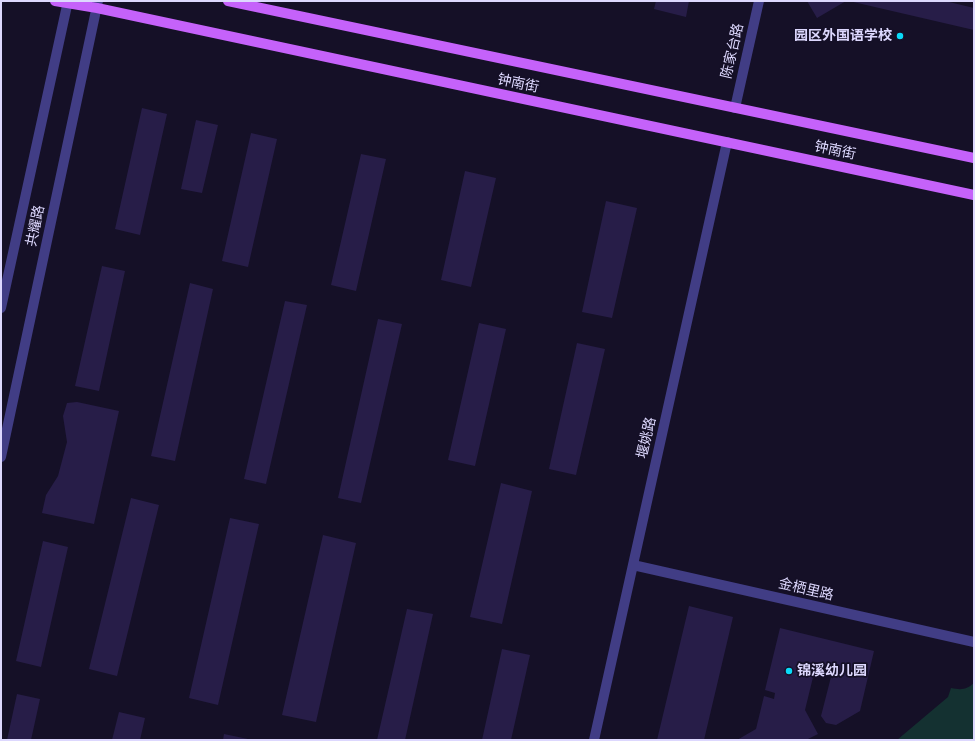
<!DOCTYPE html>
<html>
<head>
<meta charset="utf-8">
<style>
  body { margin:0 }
  #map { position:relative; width:975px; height:741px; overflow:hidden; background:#151027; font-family:"Archivo Narrow",sans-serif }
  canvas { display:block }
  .frame { position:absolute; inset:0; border:2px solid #ddd8fe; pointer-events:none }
</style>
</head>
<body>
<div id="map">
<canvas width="975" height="741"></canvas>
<div class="frame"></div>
</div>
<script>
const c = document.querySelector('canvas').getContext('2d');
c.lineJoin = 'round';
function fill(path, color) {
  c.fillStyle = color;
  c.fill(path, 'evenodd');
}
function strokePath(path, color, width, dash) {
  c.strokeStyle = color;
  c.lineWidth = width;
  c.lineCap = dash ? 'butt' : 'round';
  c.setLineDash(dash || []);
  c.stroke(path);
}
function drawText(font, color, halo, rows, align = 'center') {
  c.font = font + ' "Archivo Narrow","Noto Sans SC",sans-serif';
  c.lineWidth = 3.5;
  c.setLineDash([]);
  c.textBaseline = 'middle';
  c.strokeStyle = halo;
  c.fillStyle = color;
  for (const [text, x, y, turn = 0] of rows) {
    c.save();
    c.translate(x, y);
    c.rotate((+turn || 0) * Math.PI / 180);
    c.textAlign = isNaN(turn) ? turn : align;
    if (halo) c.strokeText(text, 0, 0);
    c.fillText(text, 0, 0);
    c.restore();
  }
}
fill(new Path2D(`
  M974 683V740H897L948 697 951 688C961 690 966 690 974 683Z`), '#143131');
fill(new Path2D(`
  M656 1H689L686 17 654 9Z
  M807 1H846L817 18Z
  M849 1H945L974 8V30Z
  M142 108 167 114 140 235 115 229Z
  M196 120 218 125 202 193 181 189Z
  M251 133 277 139 248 267 222 261Z
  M361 154 386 159 356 291 331 285Z
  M465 171 496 178 471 287 441 280Z
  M606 201 637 208 612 318 582 312Z
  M102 266 125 271 99 391 75 386Z
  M190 283 213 289 175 461 151 456Z
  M285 301 307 305 266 484 244 479Z
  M378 319 402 324 361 503 338 498Z
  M479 323 506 329 475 466 448 460Z
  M577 343 605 349 576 475 549 469Z
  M77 402 119 411 94 524 42 513 46 495 58 476 67 442 63 416 67 403Z
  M501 483 532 491 502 624 470 617Z
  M131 498 159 505 117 676 89 669Z
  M230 518 259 524 218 705 189 698Z
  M323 535 356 543 316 722 282 715Z
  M43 541 68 547 41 667 16 661Z
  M689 606 733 617 704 740H657Z
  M407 609 433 614 405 740H377Z
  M780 628 874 651 860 711 836 725 826 723 821 716 832 673 815 669 805 710 818 734 806 740H737L756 729 764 696 774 699 775 693 765 690Z
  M502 649 530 655 511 740H482Z
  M17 694 40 699 31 740H7Z
  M119 712 145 718 140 740H112Z
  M224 734 248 739V740H223Z`), '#271d48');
strokePath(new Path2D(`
  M735 108 759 1
  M1 308 68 1
  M1 457 98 1
  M633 565 974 642
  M594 740 727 142`), '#413d85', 10);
strokePath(new Path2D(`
  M55 1 97 8 974 195
  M228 1 974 158`), '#c562fa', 10);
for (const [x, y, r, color] of [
  [900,36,4,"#0adaf8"],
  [789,671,4,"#0adaf8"]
]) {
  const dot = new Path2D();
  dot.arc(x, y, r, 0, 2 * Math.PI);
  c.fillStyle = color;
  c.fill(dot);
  strokePath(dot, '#151027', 1.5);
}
drawText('bold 14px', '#ddd8fe', '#151027', [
  ["园区外国语学校",892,36],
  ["锦溪幼儿园",797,671,"left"]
], 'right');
drawText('14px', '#ddd8fe', '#151027', [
  ["陈家台路",733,51,-77],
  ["钟南街",518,84,12],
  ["钟南街",835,151,12],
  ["共耀路",36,226,-78],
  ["堰姚路",647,438,-77],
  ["金栖里路",806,590,13]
]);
</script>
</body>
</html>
